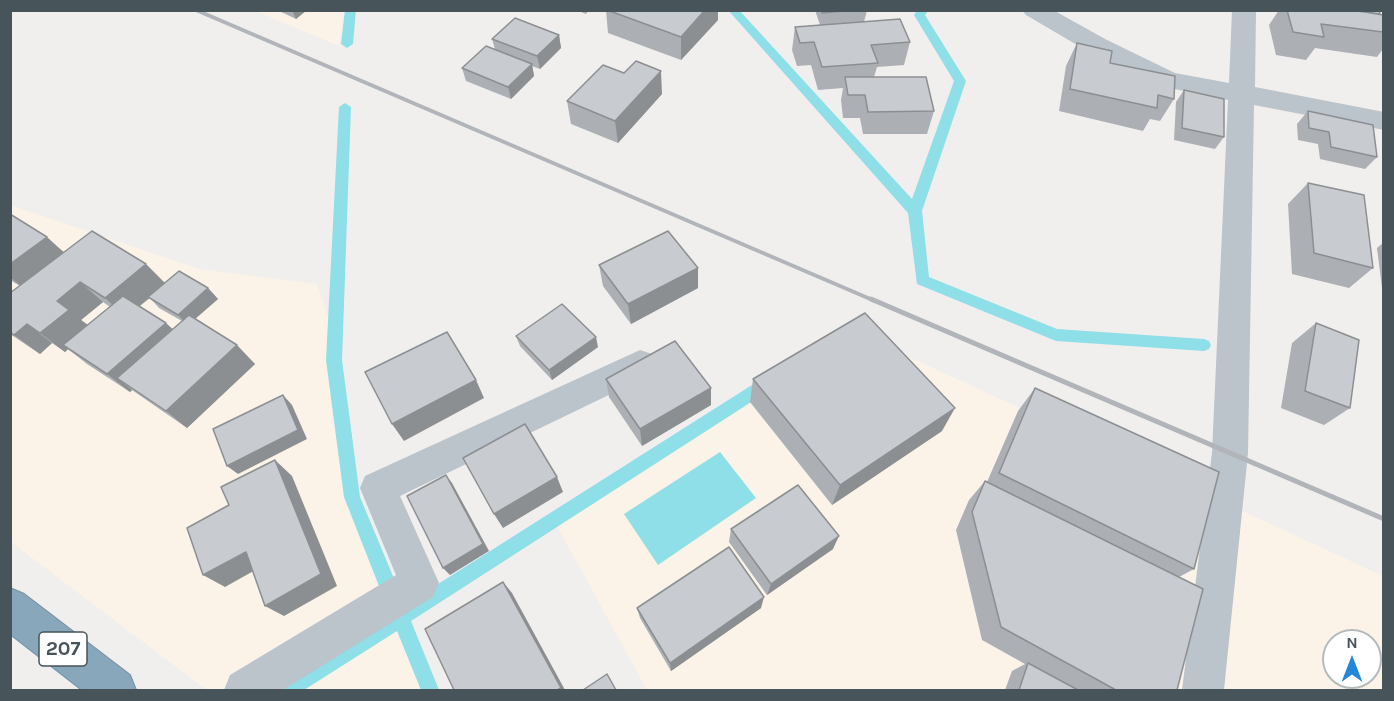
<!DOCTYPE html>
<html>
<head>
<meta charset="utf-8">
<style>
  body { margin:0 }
  #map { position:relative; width:1394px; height:701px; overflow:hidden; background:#f1eeee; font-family:Karla,sans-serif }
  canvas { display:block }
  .frame { position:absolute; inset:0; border:12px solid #47545a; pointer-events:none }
  .north { position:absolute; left:1322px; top:629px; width:60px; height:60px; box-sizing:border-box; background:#fff; border:2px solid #b5bbbd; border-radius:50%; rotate:0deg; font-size:16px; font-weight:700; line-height:24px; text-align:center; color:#47545a }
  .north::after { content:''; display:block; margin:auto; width:21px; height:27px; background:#2287d6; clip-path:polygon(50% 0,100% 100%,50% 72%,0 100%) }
</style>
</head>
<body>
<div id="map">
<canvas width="1394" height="701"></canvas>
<div class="frame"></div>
<div class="north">N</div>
</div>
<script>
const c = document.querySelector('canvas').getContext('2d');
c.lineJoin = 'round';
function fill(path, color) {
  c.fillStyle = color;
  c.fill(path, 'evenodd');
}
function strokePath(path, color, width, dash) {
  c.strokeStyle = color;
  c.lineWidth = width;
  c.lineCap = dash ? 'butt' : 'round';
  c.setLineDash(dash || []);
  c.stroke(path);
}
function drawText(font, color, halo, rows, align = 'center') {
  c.font = font + ' Karla,sans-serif';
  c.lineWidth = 4.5;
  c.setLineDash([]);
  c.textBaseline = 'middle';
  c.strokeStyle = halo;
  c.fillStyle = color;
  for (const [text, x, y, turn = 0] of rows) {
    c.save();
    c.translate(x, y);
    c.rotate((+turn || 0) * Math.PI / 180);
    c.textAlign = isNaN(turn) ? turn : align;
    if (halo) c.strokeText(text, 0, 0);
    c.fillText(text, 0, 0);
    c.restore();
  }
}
fill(new Path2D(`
  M256 11H344L339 46Z
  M10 205 199 269 317 284 341 358 357 494 437 690H207L11 542Z
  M844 327 1383 576V690H647L552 517ZM1334 641H1370V677H1334Z`), '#fbf3e8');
fill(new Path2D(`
  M720 452 756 498 658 565 624 514Z`), '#8edfe7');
fill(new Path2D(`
  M345 10H356L353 44 347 48 341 44Z
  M728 10H739L912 199 954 81 914 15 917 10H929L925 15 966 81 922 211 929 277 1057 329 1204 339 1209 341 1211 345 1209 349 1204 351 1056 341 917 284 908 213Z
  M345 103 351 107 342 360 360 497 405 605 763 378 768 376 773 378 776 383 773 388 411 621 439 690H421L397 631 304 690H278L281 683 390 614 344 497 326 360 339 107Z`), '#8edfe7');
const highway = new Path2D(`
  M10 588 24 594 130 675 136 690H82L10 634Z`);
strokePath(highway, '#7392a6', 2);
fill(new Path2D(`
  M1022 10H1053L1107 40 1175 73 1229 83 1232 10H1256L1255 87 1384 112V130L1254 105 1248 453 1224 690H1182L1212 453 1228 100 1160 86 1089 52 1026 15Z
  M640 350 652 354 657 364 652 374 400 496 439 583 433 597 283 690H224L230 675 396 575 360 488 365 476Z`), '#bac4ca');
fill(highway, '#88a7bb');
strokePath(new Path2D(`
  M196 10 875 301`), '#b1b4b8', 4);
strokePath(new Path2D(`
  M871 299 1384 519`), '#b1b4b8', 5);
fill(new Path2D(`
  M277 10H307L296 19Z
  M576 10H589L586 14Z
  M606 10 718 20 681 60 608 33Z
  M815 10H867L864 22 910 42 904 65 877 67 874 77 934 111 927 134H863L860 118H843L841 100 843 88 818 90 811 65 797 66 792 50 795 27 820 25Z
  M1279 10H1379L1380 14 1383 15V49L1377 57 1315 48 1306 60 1276 55 1269 25Z
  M559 35 561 48 540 69 532 66 534 76 511 99 466 81 462 68 495 49 492 39Z
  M1077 43 1174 99 1160 121 1150 119 1143 131 1059 111 1066 66Z
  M1184 90 1224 137 1215 149 1174 140 1176 102Z
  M662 94 618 143 571 124 567 101Z
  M1308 111 1377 157 1365 169 1320 159 1318 144 1298 140 1297 124Z
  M1308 183 1373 268 1349 288 1292 274 1288 204Z
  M10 214 64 252 165 283 208 288 218 299 195 319 255 364 187 428 132 390 130 392 87 364 68 349 65 352 52 343 40 354 10 334V293L20 286 10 280ZM150 298 159 308 182 321 173 329 140 306ZM103 302 110 307 88 325 81 320Z
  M1383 243V288H1382L1377 248Z
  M599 265 698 268V288L631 324 603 286Z
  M1316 323 1350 408 1324 425 1281 408 1292 343Z
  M516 336 598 347 552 380 520 346Z
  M606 379 711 388V405L642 446 609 397Z
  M753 379 942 431 832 505 750 402Z
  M1035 388 1194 569 1179 577 1177 690H1005L1012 671 1025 664 982 640 956 530 969 500 985 481 987 482 1018 411Z
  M731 529 833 549 767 595 729 542Z
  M637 608H761L671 671 640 618Z`), '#acafb4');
fill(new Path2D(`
  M292 10H307L296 19Z
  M705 10H718V20L681 60V37Z
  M559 35 561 48 540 69 537 56Z
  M532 64 534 76 511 99 508 87Z
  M661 71 662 94 618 143 615 121Z
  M47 237 70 258 27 291 10 277V264Z
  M146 264 166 284 126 317 105 298Z
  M698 268V288L631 324 628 304Z
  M80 282 103 302 81 320 93 329 63 345 68 349 65 352 40 333 57 301Z
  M208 288 218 299 188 325 178 315Z
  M166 323 186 342 117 378 132 390 130 392 107 374Z
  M27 324 52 343 40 354 14 335Z
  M596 337 598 347 552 380 549 370Z
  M237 345 255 364 187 428 166 411Z
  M476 380 484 398 404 441 392 424Z
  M711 388V405L642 446 640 429Z
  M283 395 292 405 307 439 238 474 227 466Z
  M955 408 942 431 832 505 840 485Z
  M275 460 292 476 337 586 284 616 265 606Z
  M446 475 452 483 489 551 450 575 443 568Z
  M557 477 563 492 503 528 494 514Z
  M839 536 833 549 767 595 771 584Z
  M246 552 266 564 225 587 203 575Z
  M503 582 512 593 565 690H557Z
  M764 597 761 608 671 671 670 663Z`), '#8c8f92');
const building = new Path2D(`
  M607 10H705L681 37Z
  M821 10H855L822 13Z
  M1287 10H1352L1383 15V32L1321 24 1324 37 1293 32Z
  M1352 10H1379L1380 14Z
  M515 18 559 35 537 56 492 39Z
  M900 19 910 42 871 45 878 63 822 67 814 42 800 43 795 27Z
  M1077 43 1112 51 1110 63 1175 76 1174 99 1158 95 1157 108 1070 89Z
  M486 46 532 64 508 87 462 68Z
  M636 61 661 71 615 121 567 101 603 65 624 73Z
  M845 77H926L934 111 868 112 865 95H848Z
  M1184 90 1224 99V137L1182 128Z
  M1308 111 1373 125 1377 157 1331 147 1329 132 1309 128Z
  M1308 183 1364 195 1373 268 1314 253Z
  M10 214 47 237 10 264Z
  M92 231 146 264 105 298 80 282 57 301 69 310 40 333 27 324 14 335 10 332V293Z
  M668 231 698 268 628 304 599 265Z
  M179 271 208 288 178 315 148 297Z
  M123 296 166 323 107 374 63 345Z
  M562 304 596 337 549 370 516 336Z
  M865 313 955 408 840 485 753 379Z
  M189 315 237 345 166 411 117 378Z
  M1316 323 1359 340 1350 408 1305 391Z
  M447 332 476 380 392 424 365 372Z
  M675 341 711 388 640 429 606 379Z
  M1035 388 1219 472 1194 569 999 473Z
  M283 395 298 430 227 466 213 429Z
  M525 424 557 477 494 514 463 458Z
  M275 460 321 574 265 606 246 552 203 575 187 528 229 505 221 487Z
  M446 475 483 544 443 568 407 496Z
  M985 481 1203 589 1177 690H1116L1001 627 972 512Z
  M798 485 839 536 771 584 731 529Z
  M729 547 764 597 670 663 637 608Z
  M503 582 561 688 557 690H454L425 629Z
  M1028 663 1078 690H1019Z
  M607 674 616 690H583Z`);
fill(building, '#c8ccd1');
strokePath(building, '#8c8f92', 1.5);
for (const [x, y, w] of [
  [63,649,48]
]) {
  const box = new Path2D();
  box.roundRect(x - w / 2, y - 17, w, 34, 4.5);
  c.fillStyle = '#fff';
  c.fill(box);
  strokePath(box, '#47545a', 1.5);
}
drawText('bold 20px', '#47545a', null, [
  ["207",63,649]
]);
</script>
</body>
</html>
